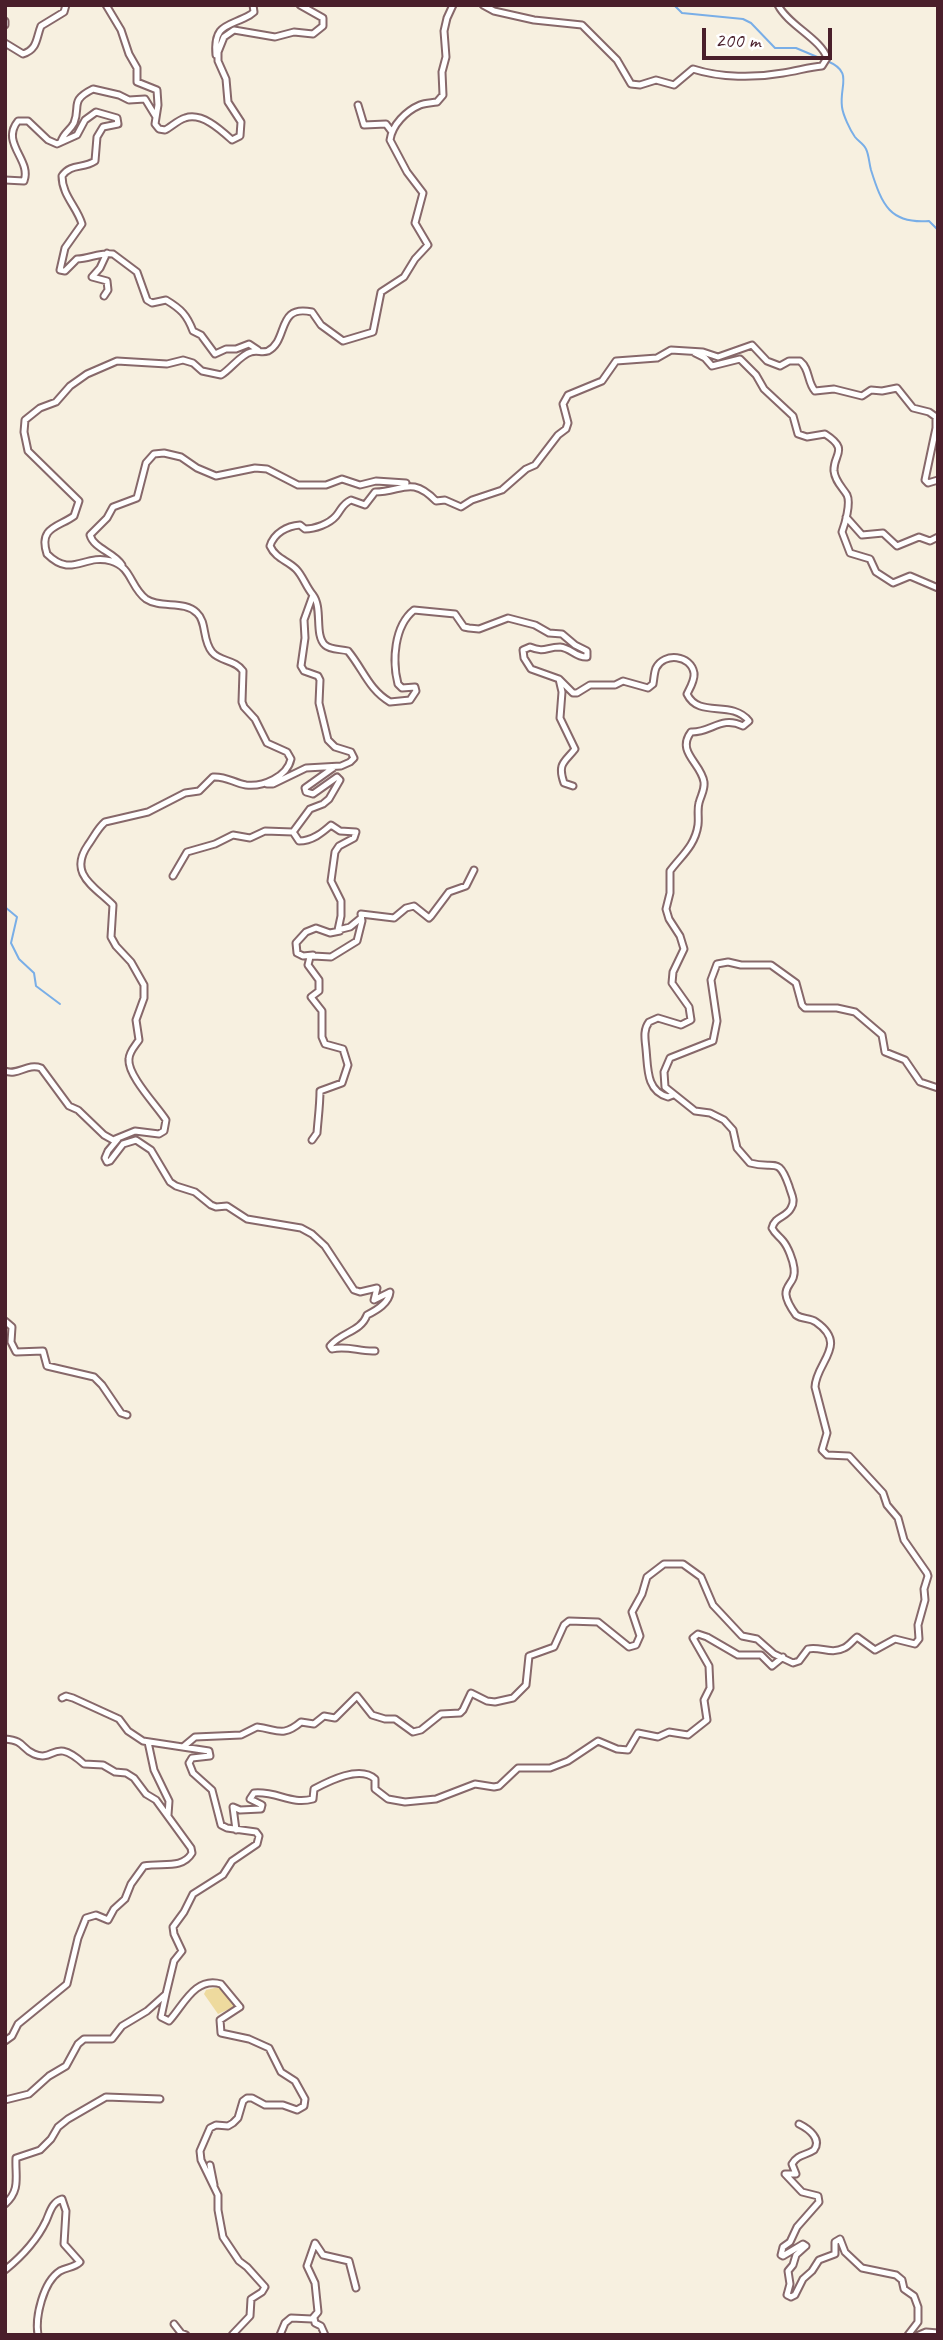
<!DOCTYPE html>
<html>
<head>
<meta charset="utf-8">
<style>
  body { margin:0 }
  #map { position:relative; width:943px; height:2340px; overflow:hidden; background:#f7f0e0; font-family:Caveat,sans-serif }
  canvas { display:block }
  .frame { position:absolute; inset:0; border:7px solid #4a1f2b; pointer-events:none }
  .scale { position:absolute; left:702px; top:28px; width:130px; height:32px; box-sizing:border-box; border:4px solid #4a1f2b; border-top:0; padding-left:9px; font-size:21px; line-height:24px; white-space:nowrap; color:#4a1f2b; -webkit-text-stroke:5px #fff; paint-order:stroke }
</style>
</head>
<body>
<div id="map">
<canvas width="943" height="2340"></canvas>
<div class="frame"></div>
<div class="scale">200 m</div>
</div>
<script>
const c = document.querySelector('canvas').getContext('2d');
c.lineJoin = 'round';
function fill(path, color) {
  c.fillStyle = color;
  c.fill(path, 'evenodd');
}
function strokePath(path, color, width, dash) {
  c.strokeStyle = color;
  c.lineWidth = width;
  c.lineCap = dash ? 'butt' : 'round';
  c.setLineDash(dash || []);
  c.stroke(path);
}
fill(new Path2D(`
  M219 1987 236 2006 218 2014 204 1994 206 1990Z`), '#eeda9e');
strokePath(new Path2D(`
  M674 5 682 13 743 19 751 23 775 48H796L822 59
  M827 61C854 72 839 85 842 107 843 115 850 130 855 137 858 141 864 144 866 149 869 155 869 163 871 170 882 205 890 224 929 221L938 230
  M5 907 17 917 11 943 19 959 34 973 36 986 60 1004`), '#79aee7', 2);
const minor = new Path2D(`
  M106 5 121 30 129 54 137 68V82L157 90 158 105 155 124 159 129 165 130C171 127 178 120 185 118 202 112 221 130 232 140L240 136 241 122 228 102 226 79 218 61V52L224 37 234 30 275 37 294 32 313 34 323 26V18L300 5
  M483 5 494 11 534 20 582 25 617 60 631 84 640 85 656 80 674 85 693 69C721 78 755 78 783 73 797 71 809 67 822 66L827 58C821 39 788 25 778 5
  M5 21V25
  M5 43 23 54C38 49 36 38 41 26L64 12 66 5
  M216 55C213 23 229 27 250 15L254 12 253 5
  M358 105 364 125 386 124 392 132
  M61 142C63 133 70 131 74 123 81 106 69 101 93 89L119 95 129 100 145 99 156 117
  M5 180 24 181C32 160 0 143 18 121H28L48 140 57 144 77 135 85 120 96 112 117 118 118 124 103 127 97 137 95 161C83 169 71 163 62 176 62 195 77 207 82 224L65 248 60 270 65 271 77 259C89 259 100 252 113 254L137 272 147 300 152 303 166 300C181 309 187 315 193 331L201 335 215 354 226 349H236L249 344 258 350
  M104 296 108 290 107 281 92 277 100 268 107 253
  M695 353 705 358 712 366 740 359 756 375 764 389 793 416 798 434 807 437 825 434C850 450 833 454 834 471 835 481 842 487 847 495 851 503 845 524 842 532L850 553 870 559 876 572 893 583 910 576 938 588
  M846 517 862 535 883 533 897 546 919 537 930 541 938 537
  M122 565C114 552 94 549 90 535L107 518 113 507 137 498 146 463 154 454 164 453 181 457 197 468 216 476 255 468 267 469 298 485H326L342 479 360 485 376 481 406 483
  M313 595C306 587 303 576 296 569 287 560 276 559 270 546 274 533 287 526 300 525L305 529C315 529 329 524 336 516 342 509 342 504 351 500L365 505 375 492C402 492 411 475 436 501L445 500 461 507 472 500 502 490 526 469 535 465 558 435 566 429 568 423 563 404 568 395 602 381 616 361 657 358 671 350 703 352 718 357 752 345 767 361 780 366 789 361H800C810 369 807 382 815 391L834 389 862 396 871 390 882 391 897 388 913 408 929 412 936 417V428L925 480 928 483 938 480
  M559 679 562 692 560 718 575 749C565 762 557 763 564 783L573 786
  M333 768 305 788 306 792 313 794 337 777 340 780 329 799 323 804 310 809 293 832 299 841C312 841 322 833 331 825L340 831 356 832 354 838 339 846 335 852 331 881 341 901V916L338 930 350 927 361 918
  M267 784H273L306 768 341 766 350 762 354 758 351 752 335 747 328 740 319 703 320 680 318 676 304 671 301 666 305 638 304 620 313 595C323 608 314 635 325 645 330 650 341 649 348 651 363 669 369 690 390 702L410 700 416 691 415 687 402 688 398 684C392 661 394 626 414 610L455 614 464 627 469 628 479 629 508 618 535 625 549 633 562 634 575 645 587 651V657C576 658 571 648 560 647 546 647 545 653 530 647L523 650 524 658 531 669 559 679 573 693H577L590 685H615L623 681 648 688 653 684C654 679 654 673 656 668 664 652 691 655 694 673 695 680 690 688 687 694 699 719 731 699 749 721L743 726C721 715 711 733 691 732 676 752 701 763 704 782 705 790 701 795 699 803 697 810 699 818 698 825 695 846 681 856 670 871V893L666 909 669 919 680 936 684 949 673 972 672 983 689 1007 691 1020 681 1025 658 1018 649 1022C643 1030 645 1039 646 1049 648 1068 646 1091 668 1097L673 1095
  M173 876 187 852 215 844 233 835 250 838 265 831 293 832
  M313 955 303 956 297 953 296 943 306 932 316 928 330 933 340 931
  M5 1071C18 1076 27 1063 41 1068L69 1106 78 1110 104 1135 113 1140 135 1131 159 1134 164 1131 166 1120C157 1106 127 1075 129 1059 129 1052 135 1046 139 1040L136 1020 144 998V985L131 962 116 946 111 937 113 905C94 886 68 874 88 845 94 837 97 829 105 822L148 812 185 793 199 791 213 777C226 776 234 783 246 785 263 787 287 777 291 759L287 752 267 743 255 719 244 707 242 702 243 671C235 659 220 662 212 652 202 640 207 622 197 613 184 600 161 609 146 599 130 587 132 567 111 561 84 553 72 579 47 554 38 527 59 527 74 516L79 501 28 451 24 432 25 420 40 408 56 402 70 386 87 374 117 361 167 364 183 360 193 363 202 371 221 375C231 369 240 355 251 352 257 350 262 353 268 351 289 340 276 304 312 312L321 325 343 341 373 332 381 292 404 277 415 259 428 245 415 223 423 193 407 172 390 140C392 125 406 111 420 105 425 103 431 103 437 102L443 95 442 72 446 57 444 31 447 18 453 5
  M118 1139 108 1151 105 1158 107 1162 110 1161 123 1144 136 1140 151 1150 170 1182 176 1186 195 1192 211 1205 216 1207 227 1206 247 1219 301 1228 312 1234 325 1246 354 1290 360 1292 377 1288 374 1300 390 1292C389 1303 377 1310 367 1315 361 1332 341 1332 330 1346L332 1349C347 1345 360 1352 375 1351
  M312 1140 317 1133C318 1119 320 1105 320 1091L342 1083 348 1065 343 1049 325 1044 322 1037V1011L311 997 319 991V980L308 965 310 957 313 956 331 957 357 941 362 921 361 914 394 918 406 908 414 906 429 918 431 916 449 892 466 886 474 870
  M5 1321 12 1327 11 1342 16 1352 43 1351 47 1366 94 1377 102 1385 121 1413 127 1415
  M5 1739C26 1741 20 1748 34 1754 55 1763 53 1736 84 1764L103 1765 115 1772 126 1773 134 1778 146 1794 156 1800 191 1848 192 1853C182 1870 161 1862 144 1866L131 1884 125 1899 114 1909 108 1920 96 1915 86 1918 78 1938 67 1984 18 2024 12 2036 5 2041
  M148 1742 154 1770 169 1801 168 1815
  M183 1747 195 1737 241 1735 257 1727C277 1729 282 1738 301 1722L314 1724 324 1716 335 1718 357 1696 372 1715 385 1719H395L413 1732 421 1730 441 1714 460 1713 463 1710 471 1693 487 1701 495 1702 513 1698 526 1685 529 1656 554 1647 564 1625 569 1621 598 1622 629 1647 636 1645 640 1636 632 1612 642 1594 647 1577 664 1564H683L701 1577 713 1605 742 1636 757 1639 774 1654 793 1663 799 1661 808 1649C820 1646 831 1655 844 1648 849 1646 853 1640 857 1637L875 1650 895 1639 915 1644 919 1639 918 1625 925 1600 924 1589 928 1576 927 1573 904 1540 898 1518 887 1505 883 1493 849 1456 827 1455 822 1450 827 1433 815 1387C816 1362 849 1345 816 1322 809 1317 803 1320 796 1315 773 1283 797 1289 794 1268 793 1260 788 1247 783 1241 779 1236 775 1234 772 1228 775 1216 786 1218 791 1208 796 1200 791 1194 789 1186 778 1155 775 1170 750 1163L737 1148 733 1130 724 1120 710 1113 695 1111 665 1087 664 1072 670 1058 713 1041 717 1021 711 980 717 964 728 962 741 965H771L796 983 802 1005 805 1008H837L855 1012 882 1035 885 1052 905 1060 920 1082 938 1088
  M236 1830 233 1807 240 1810 261 1809 262 1805 250 1799 254 1793C278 1791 290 1805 313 1799L314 1789C329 1781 360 1765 375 1779V1789L388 1799 405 1802 436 1799 475 1784 494 1787 499 1786 518 1768H550L568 1761 598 1741 617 1749 628 1750 638 1733 658 1737 669 1732 688 1735 707 1720 704 1700 710 1688 709 1666 693 1638 698 1634 707 1637 738 1655H761L772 1666 783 1657
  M166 1994 161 2017 169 2021C183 2006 195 1976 221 1984L240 2007 220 2020 221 2033 249 2039 269 2048 281 2072 295 2081 305 2099 304 2106 297 2110 283 2105H265L252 2098H247L243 2101 238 2118 233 2123 228 2126 216 2125 210 2128 200 2151 201 2160 218 2195V2210L223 2237 239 2261 247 2267 265 2287 262 2292 251 2299 250 2316 232 2335
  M5 2100 29 2094 49 2076 66 2066 78 2044 84 2039H112L122 2026 147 2011 166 1994 174 1961 182 1951 174 1934 173 1927 184 1912 193 1894 223 1875 232 1861 257 1844 259 1836 256 1832 227 1828 221 1825 212 1790 193 1773 189 1763 192 1758 210 1756 209 1751 143 1741 128 1731 119 1719 73 1698 66 1696 62 1698
  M799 2124C809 2129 822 2139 814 2150 805 2156 798 2154 792 2164L796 2174H785L802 2192 818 2196 819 2202 797 2227 790 2242 783 2247 781 2255 783 2256 803 2244 806 2246 796 2255 793 2265 788 2271 790 2284 787 2295 791 2297 795 2295 803 2279 812 2271 819 2260 835 2254V2242L840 2239 845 2252 862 2268 896 2275 902 2280 904 2289 914 2296 918 2307V2322L908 2335
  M210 2165 214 2185
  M5 2204C21 2190 15 2176 16 2158L40 2150 51 2139 58 2127 68 2119 106 2097 160 2099
  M5 2270C21 2257 37 2240 46 2221 50 2212 52 2202 62 2199L66 2211 64 2244 80 2262C74 2268 67 2267 60 2271 43 2282 35 2317 38 2335
  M314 2318 315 2323 321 2326 325 2335
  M174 2324 181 2333 186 2335
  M280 2335 285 2323 291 2318 312 2319 318 2312 315 2283 307 2266 315 2243 323 2255 349 2261 356 2288
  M919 2335 926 2332 938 2333`);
strokePath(minor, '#87686a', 9);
strokePath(minor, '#fff', 5);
</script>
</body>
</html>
